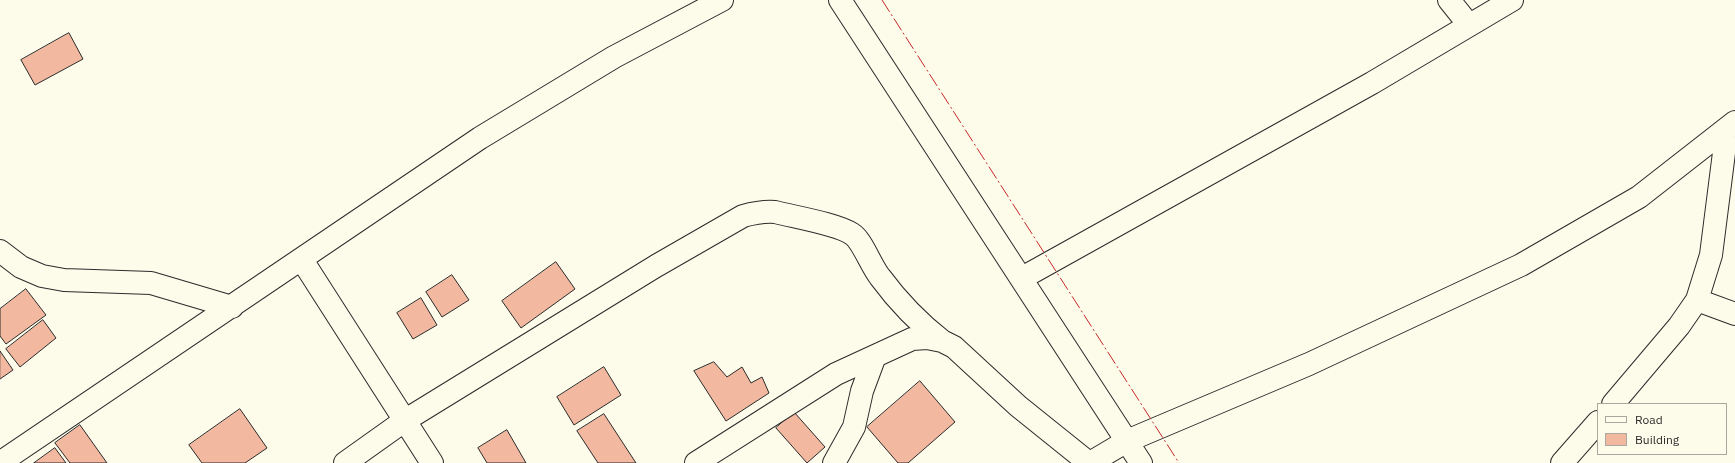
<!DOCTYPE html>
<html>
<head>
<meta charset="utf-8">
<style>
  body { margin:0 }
  #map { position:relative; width:1735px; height:463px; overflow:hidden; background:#fdfbea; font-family:"IBM Plex Sans",sans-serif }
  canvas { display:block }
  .legend { position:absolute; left:1597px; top:403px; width:130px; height:52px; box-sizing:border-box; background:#fdfbea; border:1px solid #a9a89e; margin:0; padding:5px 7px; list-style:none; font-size:12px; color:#2b2b2b }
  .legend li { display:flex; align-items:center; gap:8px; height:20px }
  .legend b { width:20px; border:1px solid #a9a89e }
</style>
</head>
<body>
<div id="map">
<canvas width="1735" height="463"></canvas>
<ul class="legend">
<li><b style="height:5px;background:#fdfbea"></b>Road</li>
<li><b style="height:11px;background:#f2b8a0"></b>Building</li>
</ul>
</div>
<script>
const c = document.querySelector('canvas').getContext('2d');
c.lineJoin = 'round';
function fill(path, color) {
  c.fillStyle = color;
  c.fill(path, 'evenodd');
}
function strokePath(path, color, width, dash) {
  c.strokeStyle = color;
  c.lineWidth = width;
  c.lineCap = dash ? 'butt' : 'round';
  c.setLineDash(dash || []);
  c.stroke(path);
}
const building = new Path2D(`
  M69 33 83 59 35 85 21 60Z
  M556 262 575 289 521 328 502 301Z
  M452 275 469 300 442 317 426 292Z
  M26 289 46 315 6 344 0 336V309Z
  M421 298 437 325 413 339 397 313Z
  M43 320 56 338 20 367 6 349Z
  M0 351 13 370 0 379Z
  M714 362 727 377 742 367 751 383 762 377 769 393 726 421 694 371Z
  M604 367 621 395 574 425 557 397Z
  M920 381 955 422 908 463H898L867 427Z
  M240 409 267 448 245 463H202L189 445Z
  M794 412 825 447 807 463 776 428Z
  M604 414 636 463H598L577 431Z
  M80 425 107 463H70L55 443Z
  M507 430 526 463H487L478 448Z
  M55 448 66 463H34Z`);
fill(building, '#f2b8a0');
strokePath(building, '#2b2b2b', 1);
const minor = new Path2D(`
  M840 0 1141 463
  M1449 0 1469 25
  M0 251 21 267 42 276 64 280 151 283 232 307
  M302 260 432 463
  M1022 278 1372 83 1512 0
  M1697 300 1735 314
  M1613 404 1679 326 1697 300 1711 255 1727 129
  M1 462 480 138 614 57 722 0
  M345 463 404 421 656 266 743 216C754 213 763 211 775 212 794 217 837 224 852 234 862 240 871 266 880 277 897 300 919 323 942 341
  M696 463 836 374 912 339 927 338 942 341 954 347 1018 406 1089 463
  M834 463 854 427 862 391 875 356
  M1090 463 1127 441 1309 364 1521 265 1639 197 1735 122
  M1562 463 1598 422`);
strokePath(minor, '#2b2b2b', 24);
strokePath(minor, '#fdfbea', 22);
strokePath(new Path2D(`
  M882 0 1179 463`), '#c62828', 1, [14, 3, 2, 3]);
</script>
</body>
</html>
